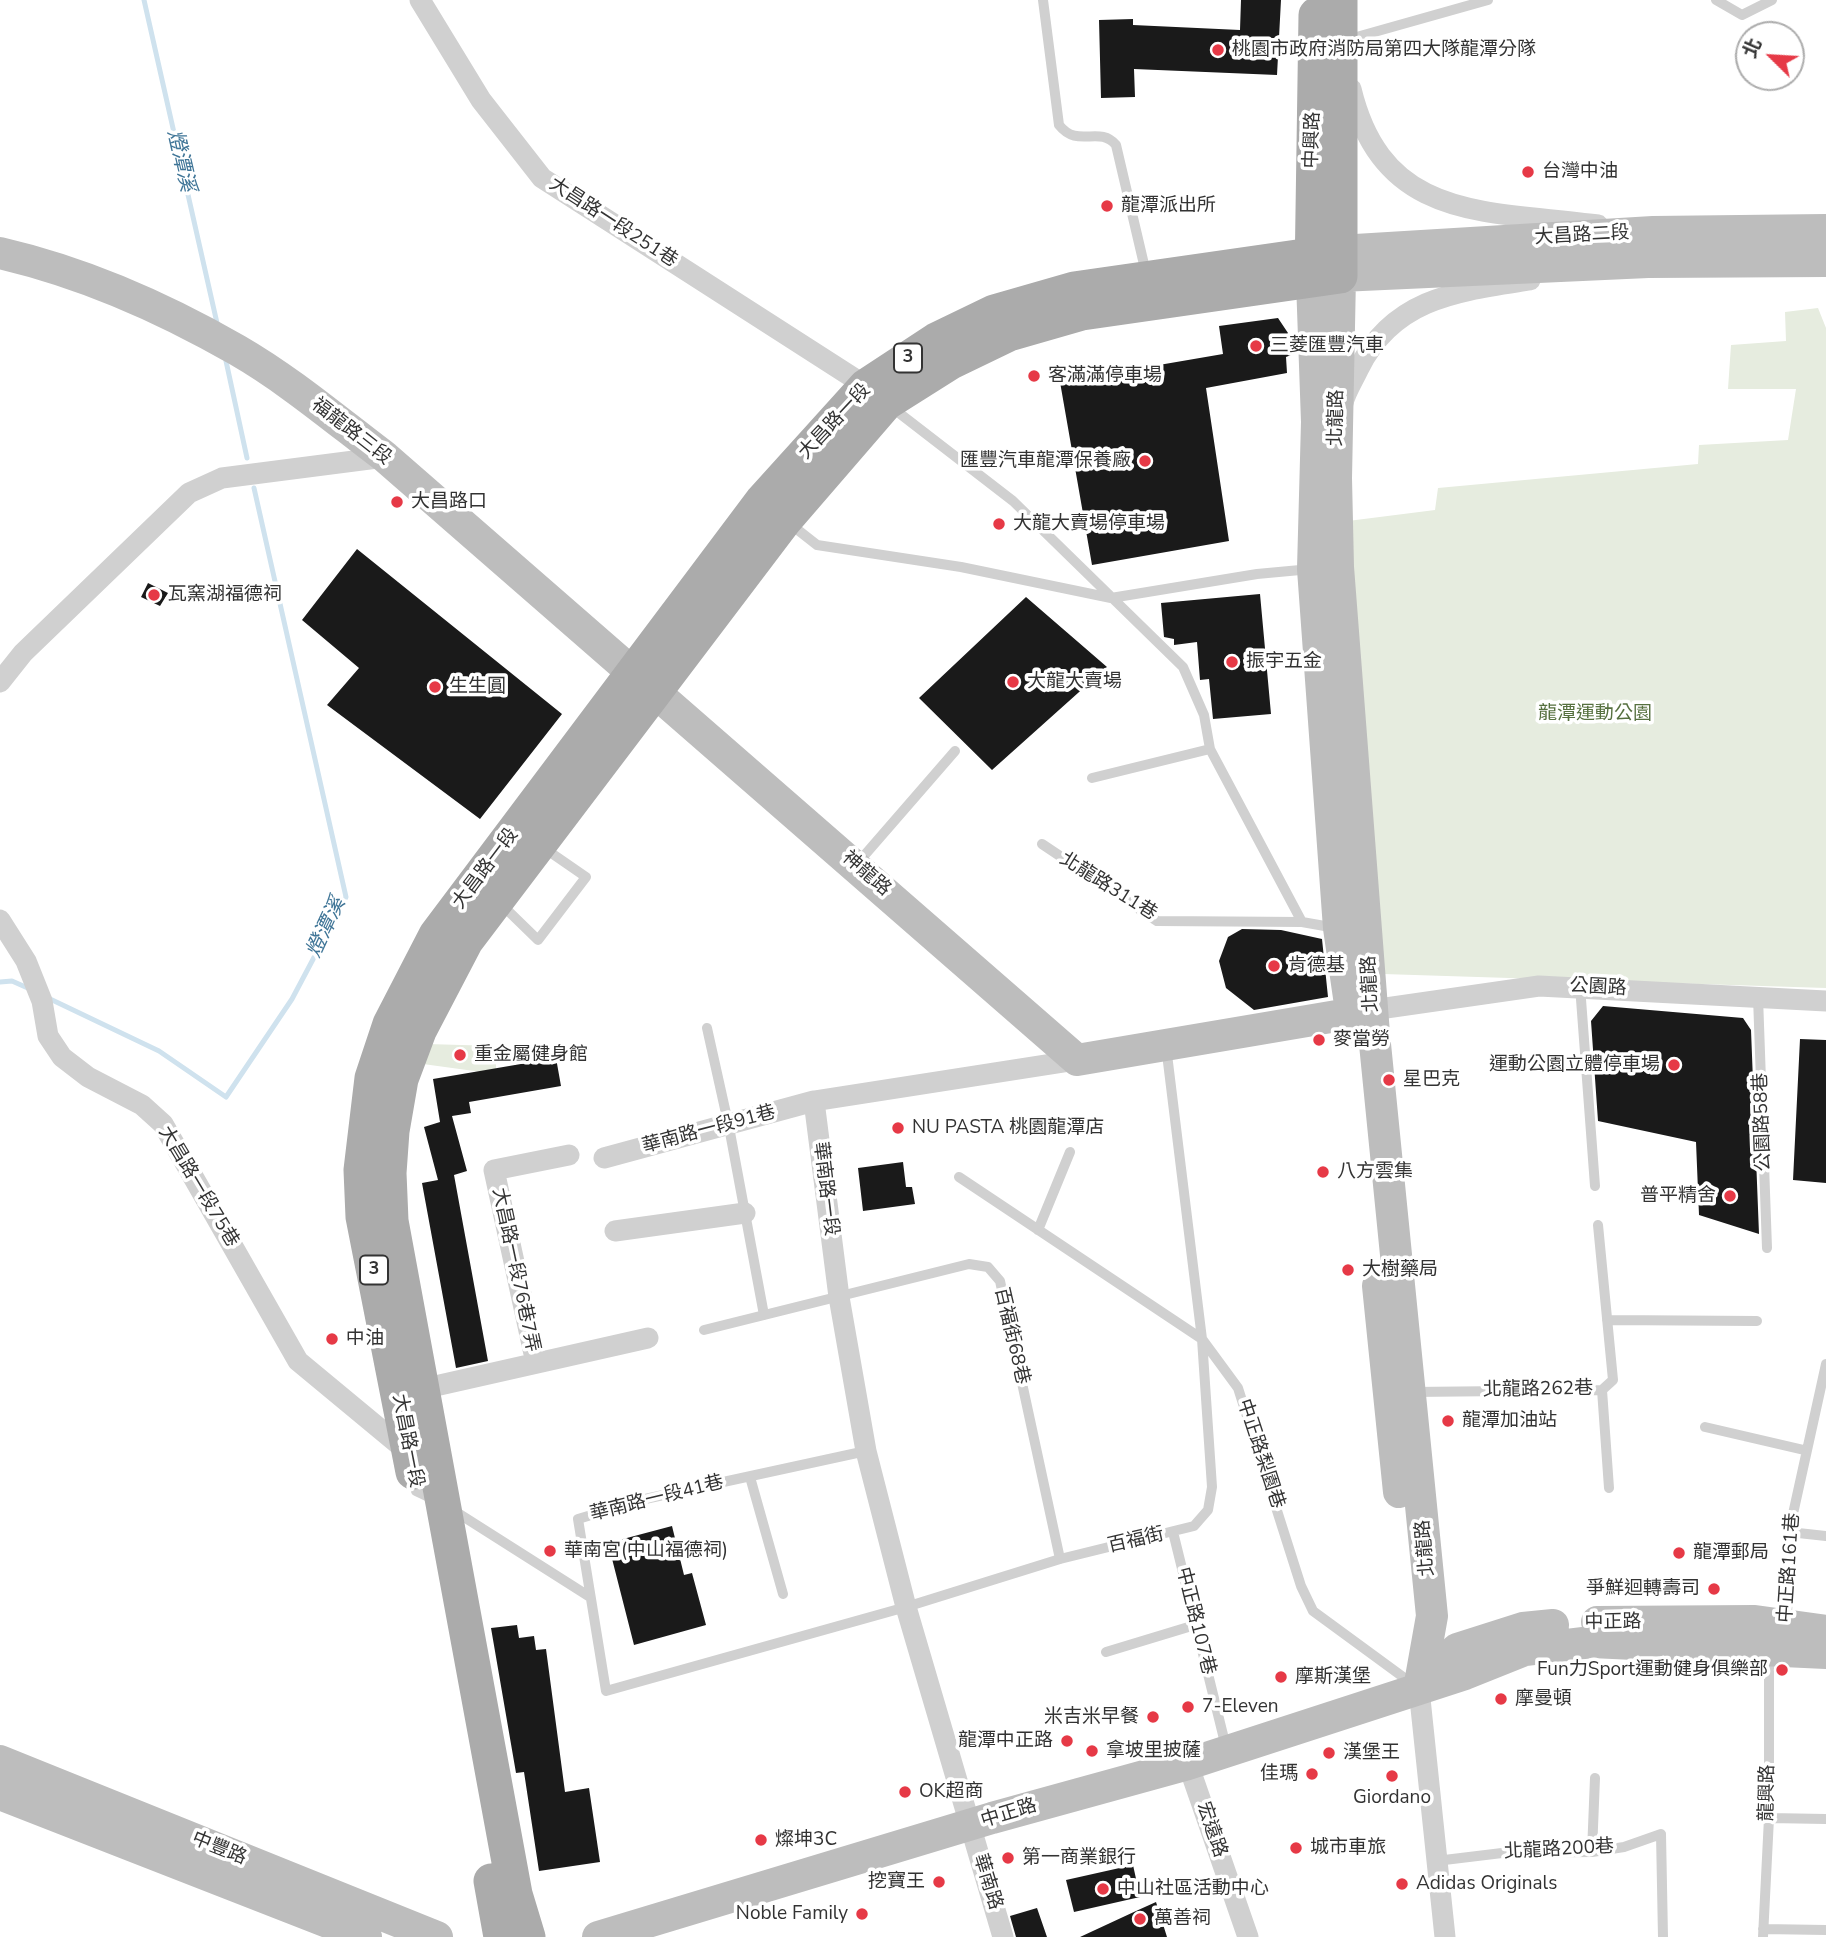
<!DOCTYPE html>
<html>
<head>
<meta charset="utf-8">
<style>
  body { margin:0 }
  #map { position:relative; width:1826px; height:1937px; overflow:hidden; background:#fff; font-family:"Nunito Sans","Noto Sans TC",sans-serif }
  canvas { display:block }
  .north { position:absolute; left:1735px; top:21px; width:70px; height:70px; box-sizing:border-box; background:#fff; border:2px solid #adadad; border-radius:50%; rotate:294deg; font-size:19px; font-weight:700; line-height:28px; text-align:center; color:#333 }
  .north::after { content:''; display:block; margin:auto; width:24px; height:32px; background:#e63946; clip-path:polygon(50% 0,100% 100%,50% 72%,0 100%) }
</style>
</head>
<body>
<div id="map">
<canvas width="1826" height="1937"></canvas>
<div class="north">北</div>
</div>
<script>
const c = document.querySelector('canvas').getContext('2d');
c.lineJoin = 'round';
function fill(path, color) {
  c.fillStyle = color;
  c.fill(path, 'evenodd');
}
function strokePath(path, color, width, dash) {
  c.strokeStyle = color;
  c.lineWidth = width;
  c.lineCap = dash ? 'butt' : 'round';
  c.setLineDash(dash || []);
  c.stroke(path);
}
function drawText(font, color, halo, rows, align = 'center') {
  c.font = font + ' "Nunito Sans","Noto Sans TC",sans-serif';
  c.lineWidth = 7;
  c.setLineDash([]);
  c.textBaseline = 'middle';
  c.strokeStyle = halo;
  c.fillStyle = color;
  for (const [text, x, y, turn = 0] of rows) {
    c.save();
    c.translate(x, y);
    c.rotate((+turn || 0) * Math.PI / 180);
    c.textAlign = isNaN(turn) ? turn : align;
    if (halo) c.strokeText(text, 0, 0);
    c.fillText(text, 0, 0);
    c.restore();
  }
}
fill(new Path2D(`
  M1818 308 1826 328V988L1383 974 1348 521 1435 510 1438 488 1698 464 1699 445 1788 440 1796 389H1728L1731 345 1786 341 1785 312Z
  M427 1044 496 1046V1074L423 1064Z`), '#e6ecdf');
strokePath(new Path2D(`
  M144 0 217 323
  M226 361 247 458
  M0 982 12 981 30 989
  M48 998 159 1051 226 1097 292 999 346 897 254 488`), '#cfe2ee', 5);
fill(new Path2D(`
  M1241 0H1281L1277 75 1134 69 1135 97 1101 98 1099 20 1133 19V25L1240 30Z
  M1278 318 1290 336 1291 355 1286 357 1287 373 1206 388 1229 541 1092 565 1060 382 1223 354 1219 326Z
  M357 549 562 714 480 819 327 705 359 668 302 620Z
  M148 583 168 593 160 606 141 597Z
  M1260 594 1271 714 1213 719 1209 679 1200 680 1197 642 1174 645V639L1164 637 1161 603Z
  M1026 597 1107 667 992 770 919 698Z
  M1242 929 1281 930 1322 939 1328 997 1254 1010 1226 988 1219 961 1228 937Z
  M1603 1006 1743 1018 1751 1030 1759 1234 1699 1215 1696 1142 1598 1121 1591 1021Z
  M1800 1039 1826 1040V1183L1793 1180Z
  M556 1058 561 1086 469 1102 471 1113 452 1116 467 1171 454 1175 488 1361 456 1368 422 1183 438 1180 424 1127 440 1122 433 1079Z
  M903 1162 906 1187H912L915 1204 863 1211 858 1168Z
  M672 1526 684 1575 692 1573 706 1625 634 1645 608 1543Z
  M517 1625 519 1638 534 1636 536 1650 546 1649 565 1792 589 1788 600 1862 539 1871 524 1772 516 1773 491 1628Z
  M1133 1865 1140 1897 1074 1912 1066 1880Z
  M1156 1902 1167 1937H1080L1136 1911Z
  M1037 1908 1047 1937H1016L1010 1916Z`), '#1a1a1a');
strokePath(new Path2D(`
  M1043 0 1059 125C1078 149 1099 125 1116 145L1146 273
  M1716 0 1742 15 1772 0
  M1346 40 1488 0
  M890 406 1013 501 1183 667 1204 715 1210 749 1302 922
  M789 523 817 545 961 567 1111 598 1257 574 1311 569
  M1092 778 1210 749
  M1042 844 1157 921 1302 922 1336 928
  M856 865 955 751
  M500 903 538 940 586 877 544 848
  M1580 986 1595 1186
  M1758 997 1767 1248
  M707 1028 729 1127 764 1315
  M959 1177 1202 1339 1238 1388 1301 1586 1313 1611 1414 1685
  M1038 1230 1070 1152
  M1607 1320 1757 1321
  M704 1330 969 1264 988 1267 1000 1281 1060 1559
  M1602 1390 1609 1488
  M1412 1392 1602 1390 1613 1380 1598 1225
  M1705 1427 1804 1450
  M866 1451 645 1499 578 1519 606 1691 906 1607 1060 1559 1194 1526 1208 1510 1212 1487 1202 1339 1166 1046
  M750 1477 783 1594
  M416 1491 437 1501
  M453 1510 590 1597
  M1173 1532 1226 1747
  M1789 1532 1826 1536
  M1787 1623 1789 1532 1826 1364
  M1106 1652 1195 1625
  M1769 1818 1826 1819
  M1592 1852 1595 1778
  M1436 1861 1502 1853 1592 1852 1624 1847 1661 1834 1663 1937
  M1763 1929 1826 1930
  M1763 1937 1769 1818V1653`), '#d0d0d0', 10);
strokePath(new Path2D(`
  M420 0 481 100 542 178 866 386
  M1351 89C1383 222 1486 210 1598 225
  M1343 403C1346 391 1354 379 1359 368 1394 297 1460 291 1530 280
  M0 682 23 653 189 493 222 478 385 457
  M0 920 26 961 42 1001 48 1036 62 1057 88 1077 142 1105 163 1124 298 1361 409 1453
  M1372 1010 1539 986 1826 1001
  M814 1101 839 1297 866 1451 906 1607 1003 1937
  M604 1158 814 1101 1077 1060
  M615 1231 745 1213
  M536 1363 494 1170 569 1155
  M422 1389 648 1338
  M1419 1689 1445 1937
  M1188 1764 1248 1937`), '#d0d0d0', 21);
strokePath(new Path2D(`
  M1339 251 1653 232 1826 230
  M0 253C82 272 164 308 237 350 289 380 336 420 385 457L1077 1060 1372 1010
  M1312 281 1317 422 1313 569 1339 928 1354 1032
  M1378 1286 1399 1492
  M1597 1622 1755 1621 1826 1631
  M1421 1687 1457 1649 1523 1628 1553 1625
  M1419 1689 1432 1616 1374 1034 1338 567 1336 478 1340 276 1648 262 1826 261
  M0 1761 437 1937
  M0 1794 366 1937
  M598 1937 992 1818 1188 1764 1465 1674 1525 1650 1592 1642 1826 1653`), '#bdbdbd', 32);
strokePath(new Path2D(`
  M1312 277 1316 15
  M413 1472 363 1217 361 1170 372 1078 390 1024 436 935 762 501 866 386 936 340 994 312 1074 289 1339 251
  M491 1881 501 1937
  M528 1937 515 1894 391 1221 389 1173 392 1131 401 1079 419 1031 466 941 785 520 886 403 951 362 1009 334 1082 313 1340 276V0`), '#ababab', 35);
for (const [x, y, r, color] of [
  [1218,50,7,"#e63946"],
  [1528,172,7,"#e63946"],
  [1107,206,7,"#e63946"],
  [1256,346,7,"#e63946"],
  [1034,376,7,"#e63946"],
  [1145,461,7,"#e63946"],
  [397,502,7,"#e63946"],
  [999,524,7,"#e63946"],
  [154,595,7,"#e63946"],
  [1232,662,7,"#e63946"],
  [1013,682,7,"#e63946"],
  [435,687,7,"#e63946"],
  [1274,966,7,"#e63946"],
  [1319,1040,7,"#e63946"],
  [460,1055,7,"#e63946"],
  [1674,1065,7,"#e63946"],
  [1389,1080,7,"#e63946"],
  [898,1128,7,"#e63946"],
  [1323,1172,7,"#e63946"],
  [1730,1196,7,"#e63946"],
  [1348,1270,7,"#e63946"],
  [332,1339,7,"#e63946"],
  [1448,1421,7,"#e63946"],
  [550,1551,7,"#e63946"],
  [1679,1553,7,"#e63946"],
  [1714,1589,7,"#e63946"],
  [1782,1670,7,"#e63946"],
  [1281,1677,7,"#e63946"],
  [1501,1699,7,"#e63946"],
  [1188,1707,7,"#e63946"],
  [1153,1717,7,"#e63946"],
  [1067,1741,7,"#e63946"],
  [1092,1751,7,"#e63946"],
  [1329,1753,7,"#e63946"],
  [1312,1774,7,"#e63946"],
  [1392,1776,7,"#e63946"],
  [905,1792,7,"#e63946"],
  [761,1840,7,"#e63946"],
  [1296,1848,7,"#e63946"],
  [1008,1858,7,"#e63946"],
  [939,1882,7,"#e63946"],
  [1402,1884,7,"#e63946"],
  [1103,1889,7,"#e63946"],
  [862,1914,7,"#e63946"],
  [1140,1919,7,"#e63946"]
]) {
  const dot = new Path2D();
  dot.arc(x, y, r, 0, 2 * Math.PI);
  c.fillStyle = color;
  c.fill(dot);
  strokePath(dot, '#fff', 2.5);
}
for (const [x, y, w] of [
  [908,358,28],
  [374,1270,28]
]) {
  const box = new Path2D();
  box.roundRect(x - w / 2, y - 14.5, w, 29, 5);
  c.fillStyle = '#fff';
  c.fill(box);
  strokePath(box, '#333', 2);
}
drawText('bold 18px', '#333', null, [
  ["3",908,358],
  ["3",374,1270]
]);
drawText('19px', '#333', '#fff', [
  ["桃園市政府消防局第四大隊龍潭分隊",1232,50],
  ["台灣中油",1542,172],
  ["龍潭派出所",1121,206],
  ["三菱匯豐汽車",1270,346],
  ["客滿滿停車場",1048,376],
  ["匯豐汽車龍潭保養廠",1131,461,"right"],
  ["大昌路口",411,502],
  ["大龍大賣場停車場",1013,524],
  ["瓦窯湖福德祠",168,595],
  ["振宇五金",1246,662],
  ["大龍大賣場",1027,682],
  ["生生圓",449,687],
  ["肯德基",1288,966],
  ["麥當勞",1333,1040],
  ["重金屬健身館",474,1055],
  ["運動公園立體停車場",1660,1065,"right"],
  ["星巴克",1403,1080],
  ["NU PASTA 桃園龍潭店",912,1128],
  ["八方雲集",1337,1172],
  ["普平精舍",1716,1196,"right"],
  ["大樹藥局",1362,1270],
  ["中油",346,1339],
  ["龍潭加油站",1462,1421],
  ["華南宮(中山福德祠)",564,1551],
  ["龍潭郵局",1693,1553],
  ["爭鮮迴轉壽司",1700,1589,"right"],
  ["Fun力Sport運動健身俱樂部",1768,1670,"right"],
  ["摩斯漢堡",1295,1677],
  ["摩曼頓",1515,1699],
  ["7-Eleven",1202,1707],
  ["米吉米早餐",1139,1717,"right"],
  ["龍潭中正路",1053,1741,"right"],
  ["拿坡里披薩",1106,1751],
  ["漢堡王",1343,1753],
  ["佳瑪",1298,1774,"right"],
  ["OK超商",919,1792],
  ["Giordano",1392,1798,"center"],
  ["燦坤3C",775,1840],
  ["城市車旅",1310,1848],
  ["第一商業銀行",1022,1858],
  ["挖寶王",925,1882,"right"],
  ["Adidas Originals",1416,1884],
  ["中山社區活動中心",1117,1889],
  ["Noble Family",848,1914,"right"],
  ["萬善祠",1154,1919]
], 'left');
drawText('19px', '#333', '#fff', [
  ["中興路",1313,140,-88],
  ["大昌路一段251巷",613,223,33],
  ["大昌路二段",1582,236,-3],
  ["北龍路",1337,418,-89],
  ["大昌路一段",835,422,-47],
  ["福龍路三段",351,432,38],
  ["大昌路一段",486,869,-53],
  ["神龍路",866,874,41],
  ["北龍路311巷",1108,887,32],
  ["北龍路",1371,984,-93],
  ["公園路",1598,988,3],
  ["公園路58巷",1763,1122,-92],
  ["華南路一段91巷",709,1130,-15],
  ["大昌路一段75巷",198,1187,59],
  ["華南路一段",825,1189,83],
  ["大昌路一段76巷7弄",515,1270,78],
  ["百福街68巷",1011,1336,77],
  ["北龍路262巷",1538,1390,-1],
  ["大昌路一段",407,1441,79],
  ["中正路梨園巷",1260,1454,72],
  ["華南路一段41巷",657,1499,-14],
  ["百福街",1136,1541,-13],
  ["北龍路",1426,1548,-95],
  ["中正路161巷",1790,1568,-86],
  ["中正路107巷",1195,1621,76],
  ["中正路",1613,1623,-1],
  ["龍興路",1768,1793,-89],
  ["中正路",1009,1814,-17],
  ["宏遠路",1211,1830,71],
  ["中豐路",219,1849,22],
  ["北龍路200巷",1559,1850,-3],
  ["華南路",987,1882,73]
]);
drawText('19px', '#56703f', '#fff', [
  ["龍潭運動公園",1595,714]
]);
drawText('italic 21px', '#3f7597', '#fff', [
  ["燈潭溪",180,161,77],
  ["燈潭溪",327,928,-65]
]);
</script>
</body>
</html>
